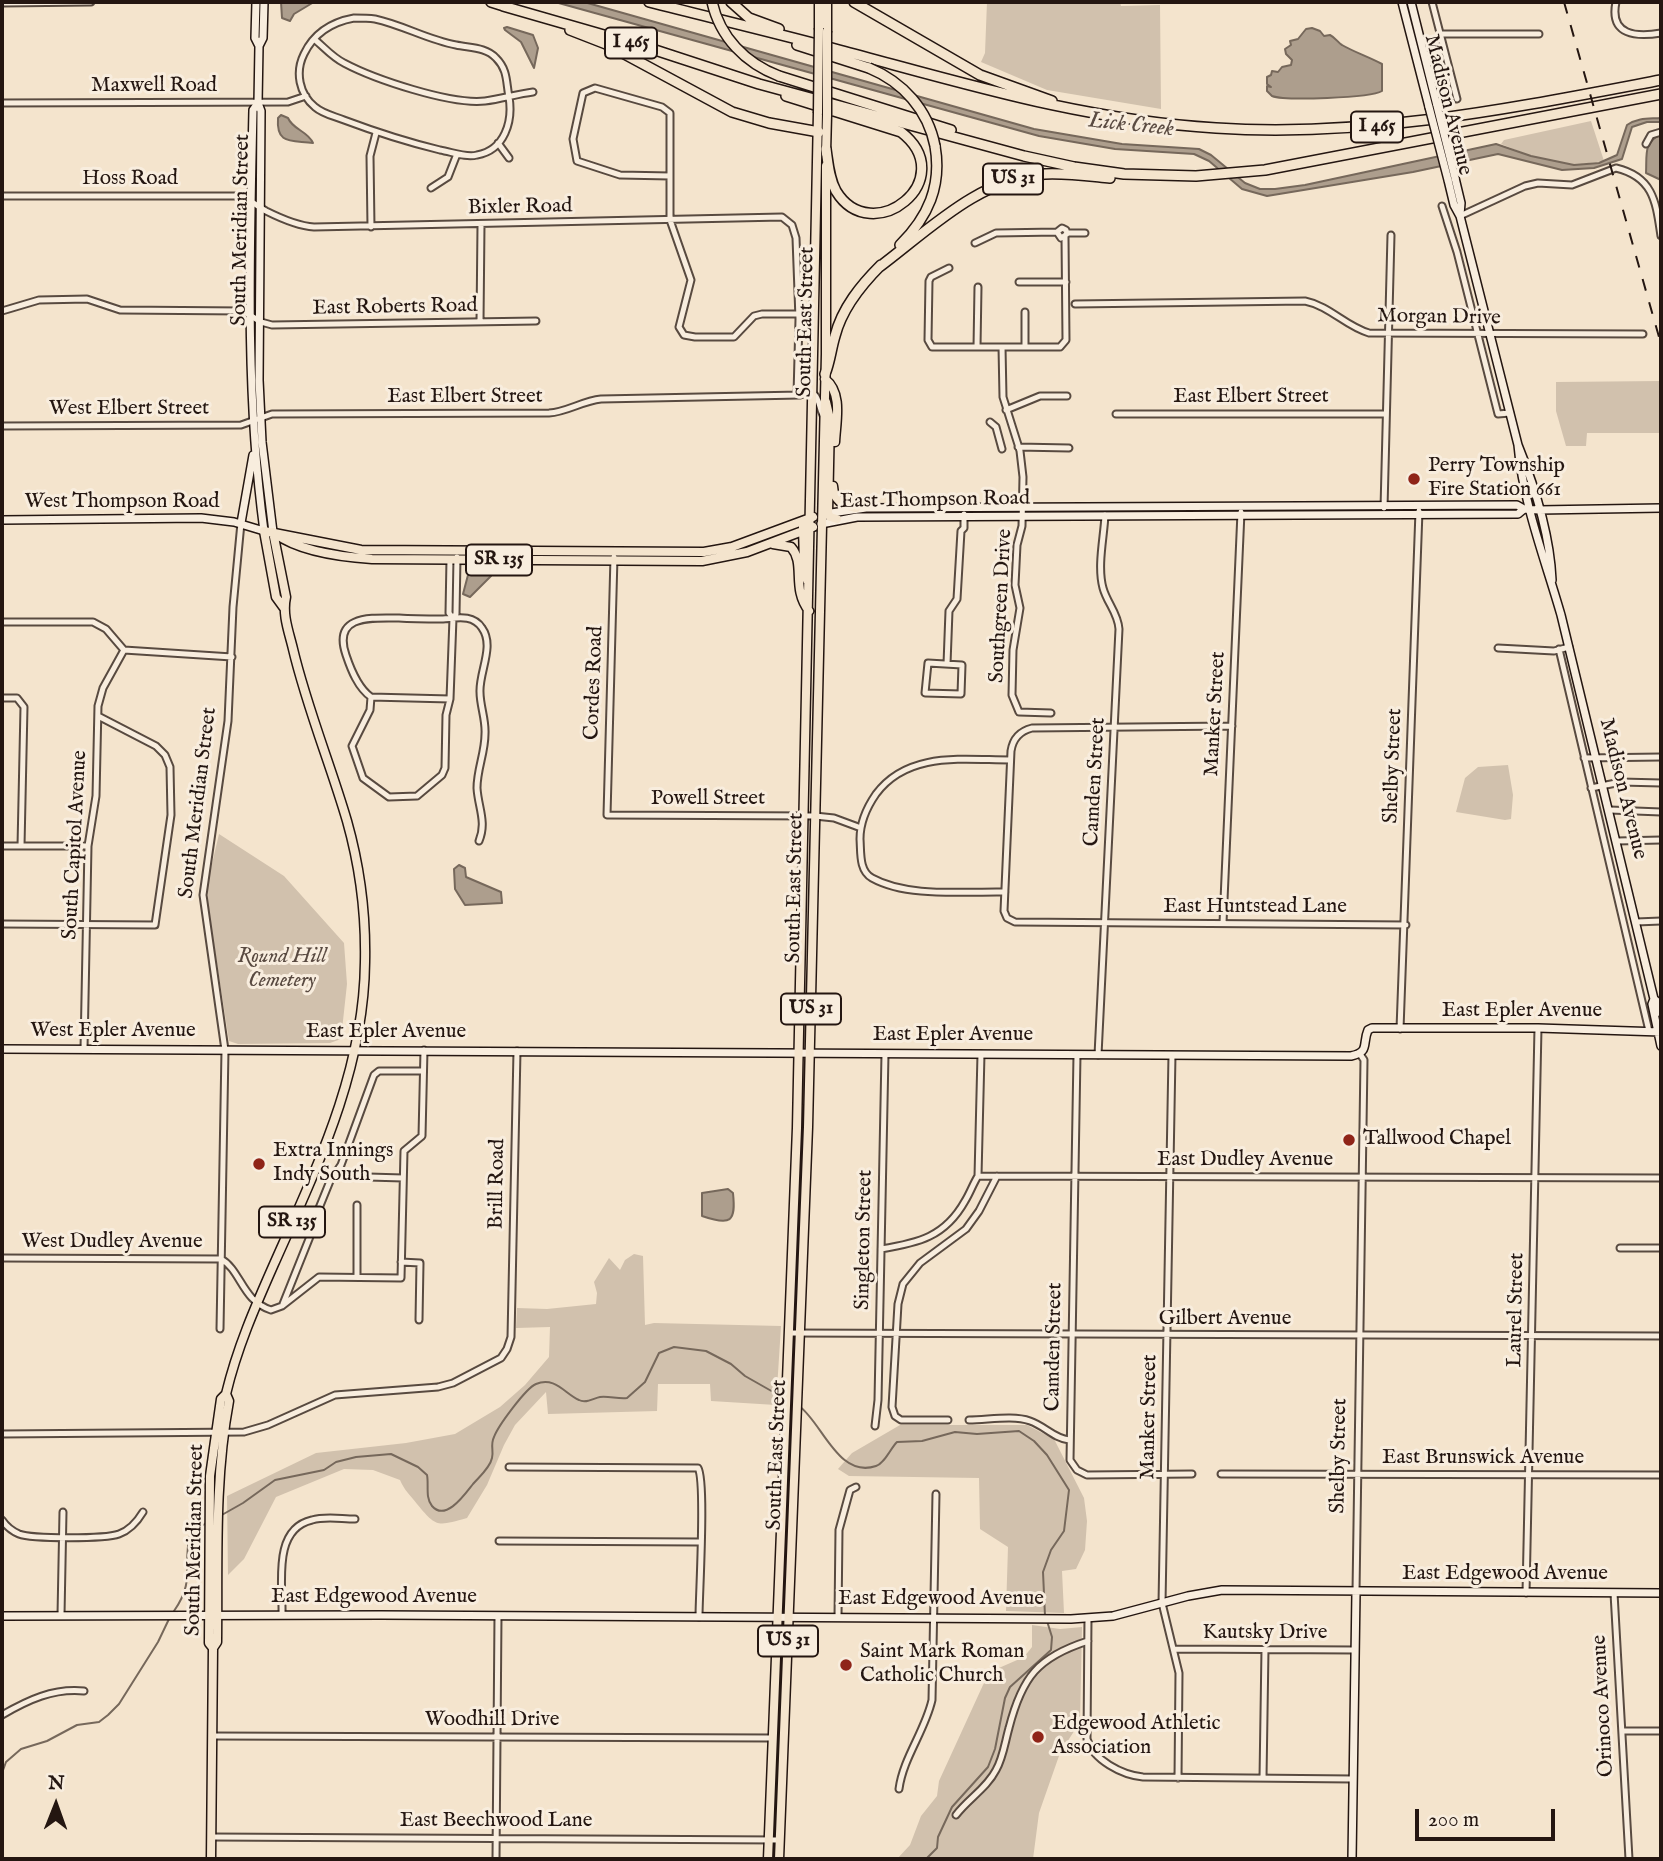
<!DOCTYPE html>
<html>
<head>
<meta charset="utf-8">
<style>
  body { margin:0 }
  #map { position:relative; width:1663px; height:1861px; overflow:hidden; background:#f4e4cd; font-family:"IM FELL English",serif }
  canvas { display:block }
  .frame { position:absolute; inset:0; border:4px solid #241611; pointer-events:none }
  .north { position:absolute; left:21px; top:1770px; width:70px; height:70px; -webkit-text-stroke:5px #f8edde; paint-order:stroke; rotate:1deg; font-size:19px; font-weight:700; line-height:28px; text-align:center; color:#241611 }
  .north::after { content:''; display:block; margin:auto; width:24px; height:32px; background:#241611; clip-path:polygon(50% 0,100% 100%,50% 72%,0 100%) }
  .scale { position:absolute; left:1415px; top:1809px; width:140px; height:32px; box-sizing:border-box; border:4px solid #241611; border-top:0; padding-left:9px; font-size:21px; line-height:24px; white-space:nowrap; color:#241611; -webkit-text-stroke:5px #f8edde; paint-order:stroke }
</style>
</head>
<body>
<div id="map">
<canvas width="1663" height="1861"></canvas>
<div class="frame"></div>
<div class="north">N</div>
<div class="scale">200 m</div>
</div>
<script>
const c = document.querySelector('canvas').getContext('2d');
c.lineJoin = 'round';
function fill(path, color) {
  c.fillStyle = color;
  c.fill(path, 'evenodd');
}
function strokePath(path, color, width, dash) {
  c.strokeStyle = color;
  c.lineWidth = width;
  c.lineCap = dash ? 'butt' : 'round';
  c.setLineDash(dash || []);
  c.stroke(path);
}
function drawText(font, color, halo, rows, align = 'center') {
  c.font = font + ' "IM FELL English",serif';
  c.lineWidth = 6;
  c.setLineDash([]);
  c.textBaseline = 'middle';
  c.strokeStyle = halo;
  c.fillStyle = color;
  for (const [text, x, y, turn = 0] of rows) {
    c.save();
    c.translate(x, y);
    c.rotate((+turn || 0) * Math.PI / 180);
    c.textAlign = isNaN(turn) ? turn : align;
    if (halo) c.strokeText(text, 0, 0);
    c.fillText(text, 0, 0);
    c.restore();
  }
}
fill(new Path2D(`
  M987 2H1120L1121 6 1160 5 1161 109 1047 90 981 62 985 53Z
  M1591 121 1604 161 1574 165 1531 156 1501 144 1504 140Z
  M1661 381V433H1587L1586 446H1566L1556 411V382Z
  M1508 765 1513 795 1511 819 1505 820 1456 812 1465 778 1478 767Z
  M219 834 284 876 344 943 347 984 341 1039 330 1043 238 1044 229 1041 208 906 207 885Z
  M634 1254 643 1256 645 1325 654 1323 781 1326 776 1405 711 1401 710 1384H658L657 1411 548 1414 546 1392 515 1425 504 1445 487 1485 467 1518C437 1526 437 1528 417 1504 411 1496 404 1490 400 1480L373 1470 344 1469 276 1497 244 1559 228 1575 227 1496 316 1453 406 1443 455 1434 500 1407 525 1385 549 1357 550 1327 516 1328 517 1308 547 1309 596 1304 597 1293 594 1282 609 1258 620 1270 625 1260Z
  M900 1425H1027L1054 1439 1084 1498 1087 1521 1085 1550 1076 1569 1062 1571 1064 1613 1006 1611 1008 1547 980 1529 979 1478 849 1476 838 1469 852 1453Z
  M1032 1625 1060 1629 1082 1627 1080 1722 1060 1753 1039 1813 1033 1859H897L910 1845 921 1816 937 1796 939 1781 983 1685 992 1671 1024 1657 1032 1647Z`), '#d1c1ad');
const water = new Path2D(`
  M281 2H314L294 14 290 21 282 18Z
  M555 2H584L1034 129 1122 144 1199 149 1211 155 1245 183 1260 189H1275L1305 185 1496 144 1531 156 1574 165 1599 163 1617 155 1627 125C1639 117 1649 119 1661 118V122H1647L1632 127 1622 159 1594 168 1562 170 1498 154 1413 172 1267 196 1242 189 1209 161 1194 154 1115 149 1039 136Z
  M507 27 533 35 538 48 534 68 521 42 505 30 504 28Z
  M1312 28 1320 31 1324 36 1330 35C1336 38 1338 43 1342 45 1354 52 1369 57 1382 64V91C1370 98 1285 101 1272 96L1267 91V86L1271 87 1267 84V77L1271 75 1272 71 1278 72 1282 67 1291 65 1292 60 1286 54 1285 49 1291 45 1290 41 1298 39 1306 29Z
  M281 115 288 118C293 130 308 131 313 143 291 140 276 145 278 118Z
  M1661 135V180L1646 173C1647 156 1643 141 1661 135Z
  M485 570 492 572 491 576 470 597 463 594 468 575 475 571Z
  M459 865 465 868 466 877 501 892 502 903 465 905 455 889 454 869Z
  M728 1189 733 1193C736 1222 731 1226 702 1216V1193Z`);
fill(water, '#ad9e8d');
strokePath(water, '#76685b', 2);
strokePath(new Path2D(`
  M799 1406C822 1422 838 1479 876 1466 885 1463 890 1449 897 1442L922 1441 955 1432 977 1434 1019 1431 1034 1441 1047 1455 1069 1490 1064 1531 1051 1550 1043 1572 1045 1616
  M220 1516 243 1503 275 1480 324 1470 336 1462 356 1457 391 1454 418 1467 427 1475C429 1484 425 1498 432 1506 446 1522 465 1494 473 1484 479 1477 490 1468 492 1458 494 1451 490 1445 494 1437 498 1426 526 1388 536 1384 555 1376 565 1394 579 1400 586 1404 594 1398 600 1397 609 1396 618 1399 627 1398L645 1382 659 1353 674 1347 706 1351 731 1364 745 1376 782 1397
  M174 1611C196 1580 182 1566 190 1535L206 1523
  M2 1773 6 1762 21 1749 47 1741 77 1725 99 1722 108 1715 119 1704 158 1642 169 1619
  M926 1859 937 1848 938 1837 952 1807 988 1767 995 1749 1005 1698 1010 1687 1051 1650 1052 1637 1047 1621`), '#76685b', 2);
const street = new Path2D(`
  M1432 2 1457 99
  M1616 2C1609 36 1637 37 1661 33
  M2 3 91 2
  M354 18C361 18 368 18 375 19 403 25 428 40 456 45 470 48 486 47 496 58 508 70 506 82 509 97 513 121 505 150 477 155 466 158 452 152 440 150 407 142 376 132 344 120 334 116 323 114 315 107 299 94 295 72 304 54 314 33 332 22 354 18Z
  M1440 34H1539
  M314 39C324 47 332 57 344 63 374 79 451 105 485 101 501 99 517 94 533 92
  M2 103 288 102 306 96
  M498 143 509 158
  M1646 144 1651 135 1661 132
  M670 176 620 175 577 161 573 139 583 93 595 88 662 107 670 113V220L691 280 679 327 684 335 695 337H734L754 316 762 314H799
  M431 188 448 177 457 154
  M2 196H236C248 197 255 205 266 211 280 218 297 226 314 227L782 217 792 225 796 238 799 319 797 395
  M1442 206 1457 252 1498 414 1510 413
  M1460 216 1525 186 1538 183 1572 185 1616 168C1654 177 1656 203 1661 236
  M371 227 370 156 376 133
  M1067 233H1085
  M975 243 996 233 1057 232 1062 228 1066 230 1067 234 1061 238 1057 232
  M949 268 931 277 929 281 928 340 932 347H1060L1066 340 1065 237
  M1019 282H1066
  M1075 304 1305 301C1330 306 1345 326 1369 333L1643 334
  M2 311 39 300 87 299 120 310 243 311 261 322 272 325 536 321
  M480 322 481 225
  M977 347 978 287
  M1002 347 1003 397 1020 451 1023 477 1022 526 1017 545 1015 585 1020 608 1013 650 1012 695 1019 712 1051 713
  M1025 347V312
  M1006 410 1040 396H1067
  M1116 414H1386
  M990 422 996 427 1002 449
  M2 426 241 425 272 414 549 413C567 412 582 401 601 399L800 395C820 387 817 403 823 415
  M1018 447 1069 448
  M1384 508 1391 235
  M457 557 456 614 453 618 450 699 446 715 445 768 442 775 417 796 389 797 363 778 352 746 370 710 371 697C358 688 351 670 346 655 332 614 372 618 399 618 413 619 428 619 443 619 457 618 473 614 482 628 495 646 479 672 480 692 480 706 486 720 485 734 485 753 477 769 477 788 478 807 487 822 479 841
  M614 557 607 815 815 816 834 818 861 828
  M450 559 449 613 453 618
  M2 622H93L106 629 124 650 232 657
  M1498 648 1554 651 1569 647
  M1559 649 1649 1031
  M928 663 962 665 961 694 925 693Z
  M947 664 949 611 957 599 961 531 964 528V514
  M371 697 450 699
  M2 698H17L24 707 21 846
  M1232 726 1032 728C1020 731 1013 738 1011 751L1004 911 1007 918 1015 922 1406 925
  M1584 758 1661 757
  M1591 788 1621 782 1661 783
  M1610 810 1661 812
  M1617 841 1661 840
  M2 846H88
  M1005 892C965 891 908 898 872 878 859 871 861 853 860 839 860 823 867 807 876 794 908 751 963 760 1010 760
  M1636 922 1661 921
  M1223 923 1241 512
  M2 924 155 925 171 815 170 767 165 755 156 746 98 716
  M1400 1029 1419 511
  M84 1049 88 846 96 796 98 706 103 688 124 650
  M1077 1055 1070 1460 1077 1470 1087 1475 1192 1474
  M1098 1055 1119 629C1118 613 1107 603 1103 588 1097 566 1104 537 1105 515
  M1172 1055 1162 1603 1179 1673 1178 1778
  M334 1176 403 1178
  M978 1176 981 1054
  M1620 1248H1661
  M881 1249C918 1243 945 1237 965 1201 970 1193 973 1184 978 1176L1661 1178
  M2 1258 221 1259C241 1270 242 1301 271 1310L282 1306 319 1277 401 1278 404 1151 422 1136 424 1050
  M401 1262 420 1263 419 1320
  M357 1277V1205
  M283 1304 311 1234 315 1218 330 1181 341 1165 374 1075 379 1071H423
  M220 1329 225 1050 203 895 228 721 233 607 241 523
  M789 1333 1661 1336
  M948 1420H901L895 1416 892 1407 898 1304 903 1284 920 1263 966 1229 979 1211 997 1176
  M969 1420C988 1420 1013 1415 1030 1421 1045 1426 1053 1438 1069 1440
  M875 1426 878 1400 885 1054
  M2 1434 244 1432 268 1425 335 1395 438 1387 453 1383 501 1358 507 1349 511 1337 517 1051
  M509 1467 698 1468C706 1481 699 1594 699 1617
  M1221 1474 1661 1475
  M2 1520C6 1526 12 1531 19 1534 32 1539 105 1539 119 1534 130 1530 137 1522 143 1512
  M499 1541 700 1542
  M1356 1592 1364 1060 1360 1054
  M1526 1593 1538 1028
  M1614 1593 1629 1859
  M61 1615 63 1512
  M282 1615C283 1585 272 1529 312 1520 325 1516 341 1519 355 1519
  M838 1617 839 1530 850 1490 856 1487
  M1088 1618 1087 1739C1093 1760 1122 1775 1143 1777L1353 1779
  M1175 1649 1355 1650
  M2 1715C28 1700 53 1688 84 1691
  M1622 1731H1661
  M212 1736 772 1738
  M1263 1778 1265 1649
  M899 1789C903 1758 925 1731 932 1700L936 1494
  M956 1815C968 1799 987 1788 996 1770 1003 1758 1005 1742 1009 1728 1022 1677 1038 1657 1088 1641
  M211 1837 780 1840
  M496 1859 498 1616`);
const secondary = new Path2D(`
  M256 2 255 38 259 46
  M264 2 263 38 259 46 258 103 261 111 259 380 262 442 273 532
  M1402 2 1429 107
  M1411 2 1437 106
  M1455 178 1461 203 1460 215
  M1448 180 1454 205 1460 216 1518 445C1535 487 1550 535 1552 580
  M1518 445C1523 504 1545 559 1561 615L1654 999 1659 1003 1661 1013
  M824 514 866 508 1517 505 1524 509 1539 510 1661 508
  M2 520 201 518 234 522 264 531C245 391 250 251 253 110L258 103
  M241 523 253 455
  M821 524 857 517 1518 514 1524 509
  M1654 999 1652 1004 1661 1046
  M2 1049 1351 1056C1370 1052 1362 1044 1368 1030L1372 1028H1538L1661 1032
  M2 1616 381 1615 1071 1619 1113 1616 1188 1596 1222 1590 1661 1593
  M1352 1859 1356 1592`);
const primary = new Path2D(`
  M827 2V31
  M819 28V2
  M826 153 827 115
  M825 379C843 393 836 421 835 442
  M826 402 830 419 828 513 830 517 837 519
  M833 486C834 501 842 505 856 508
  M803 527 804 565 807 580
  M276 534C299 551 343 557 372 559L702 561 747 552 813 527
  M773 544 791 547C806 564 791 588 809 611
  M284 608 276 597 264 531 361 550 704 552 732 547 813 517
  M213 1648 209 1643 210 1476 221 1399 226 1394C237 1348 255 1307 274 1264 317 1167 364 1071 365 962 366 915 360 867 347 821 330 763 307 708 293 649 289 632 282 615 286 597L273 532
  M211 1859 213 1648 217 1642C218 1562 214 1481 229 1401L226 1394
  M768 1859 797 1128 818 113
  M779 1859 808 1127 826 354V166`);
const highway = new Path2D(`
  M491 2 507 7
  M649 2C712 18 776 33 839 50 967 84 1082 120 1216 128 1367 138 1513 108 1661 80
  M731 2 749 18 779 29
  M854 2 980 75 1052 101
  M503 6 649 48 759 84 1024 156 1074 167 1124 174 1196 176 1265 170 1661 94
  M570 30 606 44 732 112 769 123 819 132
  M797 45 869 68
  M779 76 951 130
  M786 96 901 132C962 179 872 250 836 191 829 178 828 163 826 149
  M900 245C928 217 942 186 935 146
  M878 268C929 230 979 178 1045 174 1067 173 1089 176 1110 178
  M825 374C830 362 831 349 835 336 842 308 861 285 881 265`);
strokePath(street, '#584a40', 9);
strokePath(secondary, '#241611', 10);
strokePath(primary, '#241611', 11);
strokePath(highway, '#241611', 12);
strokePath(street, '#f8edde', 5);
strokePath(secondary, '#f8edde', 7);
strokePath(primary, '#f4e4cd', 8);
strokePath(highway, '#f4e4cd', 9);
strokePath(new Path2D(`
  M1564 2 1661 344`), '#241611', 2, [12, 12]);
const secondaryBridge = new Path2D(`
  M1437 106 1455 178
  M1429 107 1448 180`);
const primaryBridge = new Path2D(`
  M818 113 819 28
  M827 115V31`);
const highwayBridge = new Path2D(`
  M712 2C720 37 745 63 779 76
  M869 68C903 82 928 110 935 146`);
strokePath(secondaryBridge, '#241611', 10, []);
strokePath(primaryBridge, '#241611', 11, []);
strokePath(highwayBridge, '#241611', 12, []);
strokePath(secondaryBridge, '#f8edde', 7);
strokePath(primaryBridge, '#f4e4cd', 8);
strokePath(highwayBridge, '#f4e4cd', 9);
for (const [x, y, r, color] of [
  [1414,479,7,"#8f2418"],
  [1349,1140,7,"#8f2418"],
  [259,1164,7,"#8f2418"],
  [846,1665,7,"#8f2418"],
  [1038,1737,7,"#8f2418"]
]) {
  const dot = new Path2D();
  dot.arc(x, y, r, 0, 2 * Math.PI);
  c.fillStyle = color;
  c.fill(dot);
  strokePath(dot, '#f8edde', 2.5);
}
for (const [x, y, w] of [
  [631,43,52],
  [1377,127,52],
  [1013,179,60],
  [499,560,66],
  [811,1009,60],
  [292,1222,66],
  [788,1641,60]
]) {
  const box = new Path2D();
  box.roundRect(x - w / 2, y - 15.5, w, 31, 5);
  c.fillStyle = '#f8edde';
  c.fill(box);
  strokePath(box, '#241611', 2);
}
drawText('bold 19px', '#241611', null, [
  ["I 465",631,43],
  ["I 465",1377,127],
  ["US 31",1013,179],
  ["SR 135",499,560],
  ["US 31",811,1009],
  ["SR 135",292,1222],
  ["US 31",788,1641]
]);
drawText('21px', '#241611', '#f8edde', [
  ["Maxwell Road",154,87],
  ["Madison Avenue",1447,105,76],
  ["Hoss Road",130,180],
  ["Bixler Road",520,208,-1],
  ["South Meridian Street",242,230,-89],
  ["East Roberts Road",395,308,-1],
  ["Morgan Drive",1439,318,1],
  ["South East Street",807,322,-89],
  ["East Elbert Street",465,398],
  ["East Elbert Street",1251,398],
  ["West Elbert Street",129,410],
  ["East Thompson Road",935,501,-1],
  ["West Thompson Road",122,503],
  ["Southgreen Drive",1002,606,-87],
  ["Cordes Road",595,683,-88],
  ["Manker Street",1216,714,-87],
  ["Shelby Street",1394,766,-88],
  ["Camden Street",1096,782,-87],
  ["Madison Avenue",1622,789,76],
  ["Powell Street",708,800],
  ["South Meridian Street",199,803,-83],
  ["South Capitol Avenue",76,845,-87],
  ["South East Street",796,888,-89],
  ["East Huntstead Lane",1255,908],
  ["East Epler Avenue",1522,1012],
  ["West Epler Avenue",113,1032],
  ["East Epler Avenue",386,1033],
  ["East Epler Avenue",953,1036],
  ["East Dudley Avenue",1245,1161],
  ["Brill Road",498,1184,-89],
  ["Singleton Street",865,1240,-89],
  ["West Dudley Avenue",112,1243],
  ["Laurel Street",1517,1310,-89],
  ["Gilbert Avenue",1225,1320],
  ["Camden Street",1055,1347,-89],
  ["Manker Street",1150,1417,-89],
  ["South East Street",778,1455,-88],
  ["Shelby Street",1340,1456,-89],
  ["East Brunswick Avenue",1483,1459],
  ["South Meridian Street",196,1540,-89],
  ["East Edgewood Avenue",1505,1575],
  ["East Edgewood Avenue",374,1598],
  ["East Edgewood Avenue",941,1600],
  ["Kautsky Drive",1265,1634],
  ["Orinoco Avenue",1604,1706,-93],
  ["Woodhill Drive",492,1721],
  ["East Beechwood Lane",496,1822]
]);
drawText('21px', '#241611', '#f8edde', [
  ["Perry Township",1428,467],
  ["Fire Station 661",1428,491],
  ["Tallwood Chapel",1363,1140],
  ["Extra Innings",273,1152],
  ["Indy South",273,1176],
  ["Saint Mark Roman",860,1653],
  ["Catholic Church",860,1677],
  ["Edgewood Athletic",1052,1725],
  ["Association",1052,1749]
], 'left');
drawText('italic 21px', '#584940', '#f8edde', [
  ["Round Hill",282,958],
  ["Cemetery",282,982]
]);
drawText('italic 23px', '#5b4c43', '#f8edde', [
  ["Lick Creek",1131,126,6]
]);
</script>
</body>
</html>
